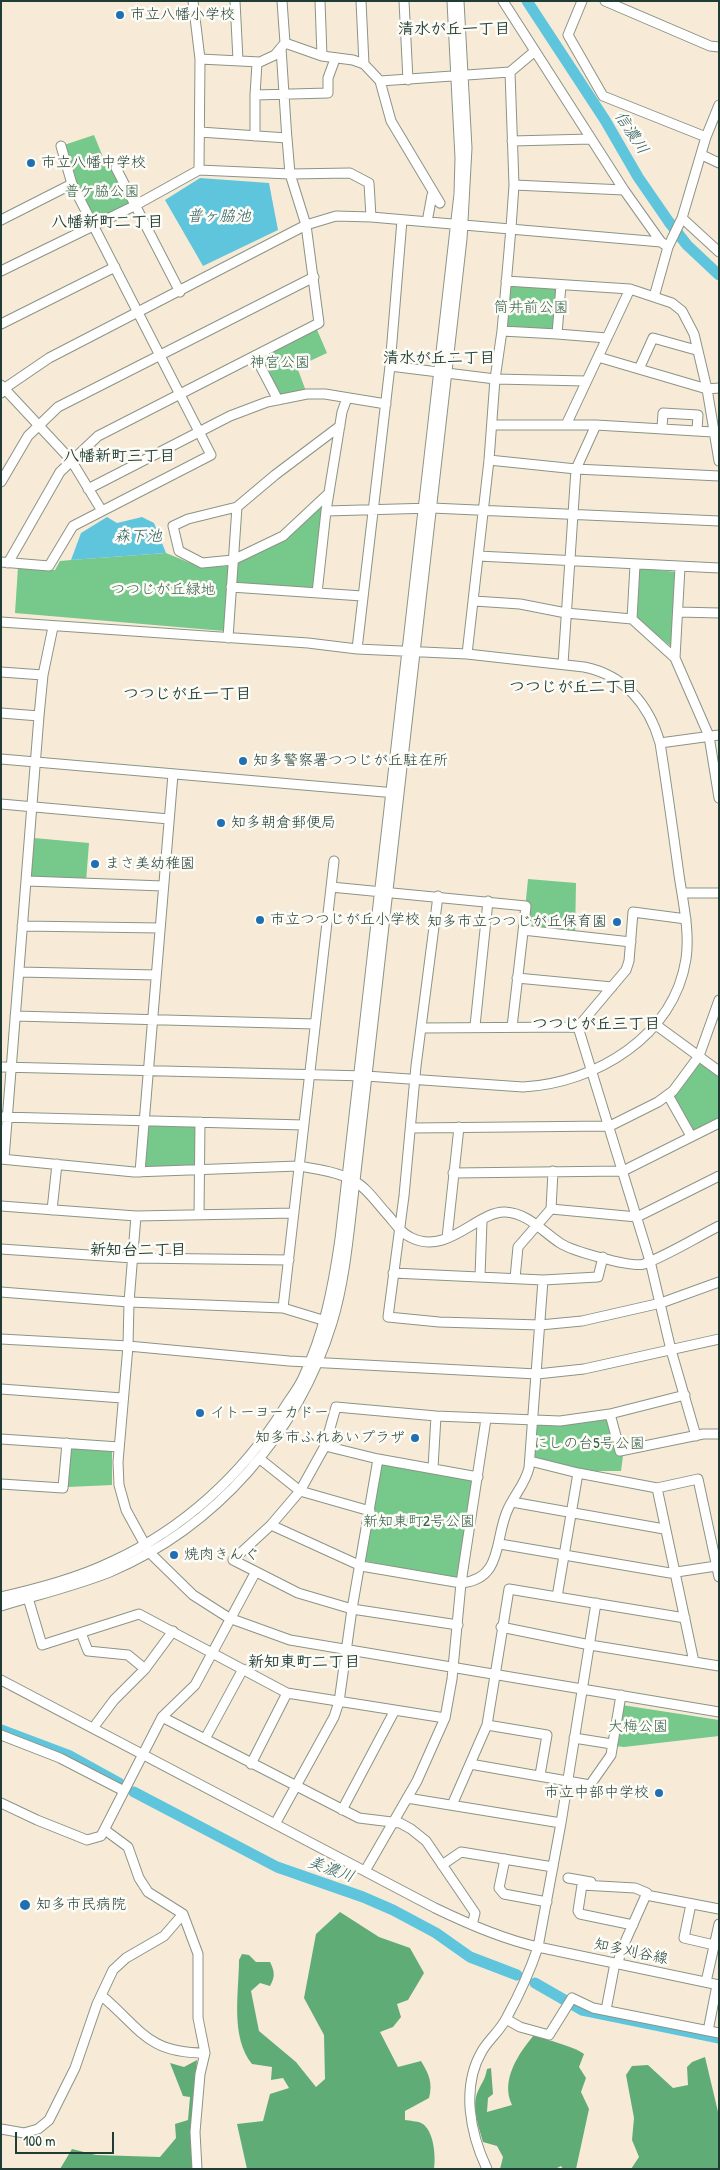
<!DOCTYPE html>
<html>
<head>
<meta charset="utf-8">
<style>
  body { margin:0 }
  #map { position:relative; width:720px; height:2170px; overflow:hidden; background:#f7ebd8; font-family:"Patrick Hand",sans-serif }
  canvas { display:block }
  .frame { position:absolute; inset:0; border:2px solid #1f3d34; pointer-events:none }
  .scale { position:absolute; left:15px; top:2132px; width:99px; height:22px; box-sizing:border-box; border:2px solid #1f3d34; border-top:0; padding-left:6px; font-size:15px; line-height:18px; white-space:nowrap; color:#1f3d34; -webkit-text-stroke:4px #fdfcf7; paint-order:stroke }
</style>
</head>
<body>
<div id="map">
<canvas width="720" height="2170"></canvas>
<div class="frame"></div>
<div class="scale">100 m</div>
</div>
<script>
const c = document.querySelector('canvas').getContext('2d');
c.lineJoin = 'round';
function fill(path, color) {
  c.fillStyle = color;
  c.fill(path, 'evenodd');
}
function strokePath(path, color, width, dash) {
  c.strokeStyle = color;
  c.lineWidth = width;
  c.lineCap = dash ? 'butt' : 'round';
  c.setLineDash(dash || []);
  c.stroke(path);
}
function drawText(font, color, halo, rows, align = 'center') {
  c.font = font + ' "Patrick Hand","Klee One",sans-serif';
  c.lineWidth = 5;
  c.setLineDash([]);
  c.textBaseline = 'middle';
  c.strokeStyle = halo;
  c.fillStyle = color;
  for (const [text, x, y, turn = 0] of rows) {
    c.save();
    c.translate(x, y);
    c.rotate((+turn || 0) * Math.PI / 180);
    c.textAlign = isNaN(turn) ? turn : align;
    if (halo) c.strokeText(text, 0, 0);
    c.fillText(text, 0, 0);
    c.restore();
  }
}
fill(new Path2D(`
  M94 135 107 167 116 168 136 205 93 225 61 146Z
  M506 281 561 285 557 334 502 331Z
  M315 325 327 353 297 367 307 394 278 400 255 356Z
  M323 504 314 587H278L235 582V563Z
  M166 553 200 567 229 566 224 631 15 613 18 567 55 570 60 561 71 560Z
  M638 568 676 572 673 648 637 619 635 614Z
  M34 838 89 843 86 882 31 879Z
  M528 879 576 883 575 936 523 930Z
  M699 1056 719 1071V1123L691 1136 668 1095Z
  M150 1124 197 1126 196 1167 146 1169 143 1166 147 1126Z
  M610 1414 623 1456 621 1471H577L530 1461 532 1422Z
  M71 1447 112 1450V1485L68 1487Z
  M380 1463 475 1480 457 1579 365 1561Z
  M622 1705 719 1720V1736L624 1747 615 1746Z`), '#76c88b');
fill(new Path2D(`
  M340 1912 379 1937 410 1948 424 1973 408 2000 397 2004 401 2017 393 2027 380 2032 398 2067 421 2061C429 2074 433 2083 429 2098L405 2111V2120C410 2121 417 2121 421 2123 434 2129 436 2157 434 2169H247L237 2124 263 2121 270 2094 289 2088 283 2078 271 2080 272 2067 252 2064C230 2037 239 1992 239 1960L242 1954 249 1955 256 1962H270C275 1972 275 1977 270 1986L260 1983 251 1991 259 2031 296 2062 316 2087 325 2079 324 2035 304 1998 316 1934Z
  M534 2035C546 2040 576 2047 584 2054L579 2067 586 2078 581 2092 589 2109 576 2169H563L561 2166 555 2169H500L503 2157 497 2146 483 2142C479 2127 471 2106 478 2091 482 2082 485 2080 487 2069L491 2068 493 2094 488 2098 487 2112 512 2105C500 2081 518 2054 534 2035Z
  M705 2057 719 2116V2169H631L639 2157 632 2140 634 2118 626 2075 632 2066 648 2065 673 2088 688 2085 687 2067 692 2062Z
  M197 2060 191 2127 194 2169H60L72 2149 96 2155 160 2157 176 2138 175 2124 188 2120 190 2097 183 2096 170 2063 184 2067Z`), '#60ac77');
fill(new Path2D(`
  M200 178 269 183 278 230 203 266 165 200Z
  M107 517 117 523 142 517 154 523 166 553 71 560 81 533Z`), '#5fc5dc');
strokePath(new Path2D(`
  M527 1 605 120 638 177 669 222 687 245 719 275
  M1 1730 70 1756 119 1783
  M134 1792 277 1867 363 1897 393 1910 436 1933 470 1957 517 1975
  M535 1983 582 2010 719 2038`), '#5fc5dc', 11);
const minor = new Path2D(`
  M193 1 200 59 199 170
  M235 1 238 60
  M320 1 322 56
  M361 1 364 64
  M404 1 408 80
  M503 1 624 190 661 242 668 247
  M582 1 568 35 603 96 706 137
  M605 1 710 46 719 47
  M285 43 322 56 353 60 364 64 380 81 391 121 440 203 432 195 427 222
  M281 48 287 140
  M200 59 260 62 275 55 285 43 282 1
  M257 63 255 95 328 93V78L335 59
  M380 81 510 72 535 51
  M255 95V136
  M512 141 591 139
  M702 155 719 163
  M116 168 180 292
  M514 185 624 190
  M682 218 719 252
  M1 220 72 184
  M1 271 136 205 199 170 290 174 350 173 369 183 371 217
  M506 281 630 289 672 303 682 311 694 334 707 389 719 461
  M654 297 668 247 682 218 706 137 719 105
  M1 324 115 267
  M502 331 557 334 561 285
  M557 334 607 338
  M255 356 278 400
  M598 357 707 389 719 388
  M390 366 495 379 586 381
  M639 369 653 338 696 350
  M1 385 71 460 102 511
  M1 393 5 388 49 358 306 225 336 216 371 217 661 242
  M493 425H596L713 432
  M566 425 630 289
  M662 428 663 413 698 415 697 430
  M489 460 576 469 719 476
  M1 482 28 436 58 407 314 277
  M88 489 230 416 267 402 307 394H325L386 404
  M329 493 283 536 233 560 202 563 179 551 173 526 188 519 237 507 275 475 340 426
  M326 511 432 508 719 521
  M478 556 719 568
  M1 562 49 566 73 526 211 455 72 184 61 146
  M8 563 60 472 98 436 319 323 306 225 290 174 287 138 200 132
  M231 587 362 596
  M317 593 326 511 342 412 347 398
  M474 601 520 604 566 613 632 619 675 658 709 736 719 798
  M678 612 719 613
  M632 619 635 565
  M1 622 308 643 357 649 467 654 584 667C624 675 649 704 660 743 667 787 673 831 679 875 683 902 690 932 686 959 674 1036 596 1083 523 1087L366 1076 1 1067
  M228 638 237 507
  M357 649 390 366 402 220
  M467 654 489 460 495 379 502 331 511 228 514 185 510 72
  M675 658 680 567
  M563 664 576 469 596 425
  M1 672 43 675
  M1 713 39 716
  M660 743 719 735
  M1 759 396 793
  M1 804 169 819
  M27 881 163 886
  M331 887 526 906 512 1027
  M682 893H719
  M438 896 416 1066 404 1196 388 1317 439 1322 540 1325 582 1321 661 1303 719 1282
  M22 926 160 928
  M523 930 631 942
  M19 972 156 975
  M517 978 612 987
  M15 1016 315 1024
  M656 1025 719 1071
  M475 1026 488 901
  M578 1027 650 1261 671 1350 696 1436
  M421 1028 578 1027 626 970 629 961 633 912 686 919
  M668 1095 691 1136
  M2 1117 304 1125
  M412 1128 610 1126 658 1102 673 1091 699 1056 719 1000
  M1 1159 134 1172 299 1166C317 1169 338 1172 354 1181 366 1187 377 1203 386 1213 394 1221 399 1232 410 1237 447 1257 477 1211 505 1212 528 1213 543 1232 560 1243 572 1251 632 1268 644 1264 670 1254 695 1238 719 1226
  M4 1159 39 716 43 675 53 627
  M140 1172 173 774
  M453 1173 623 1171 719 1123
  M1 1206 136 1216 294 1213
  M551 1209 637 1217 719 1176
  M52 1210 57 1164
  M199 1215 200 1122
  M136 1216 129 1302 128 1346 118 1462 119 1485 126 1510 149 1552 193 1595 229 1618 290 1640 719 1712
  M447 1238 459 1127
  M1 1249 133 1258 289 1260
  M393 1273 543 1280 598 1277 603 1257
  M480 1276 482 1221
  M515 1278 518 1247 551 1209 553 1171
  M1 1292 129 1302 283 1308 329 1322
  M283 1308 334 861
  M1 1339 128 1346 289 1361 537 1374 584 1369 719 1339
  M1 1389 122 1398
  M610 1414 620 1451 703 1434H719
  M1 1439 119 1447
  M325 1446 378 1459 478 1477
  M260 1459 300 1491 370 1511
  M530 1461 578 1473
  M433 1468 436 1416
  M1 1484 63 1488 67 1443
  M657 1488 694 1662
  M512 1502 664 1529
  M271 1525 361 1566 461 1583C504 1579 494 1538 508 1509 515 1494 525 1484 529 1468L543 1280
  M500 1544 670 1573 716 1566
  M1 1597C39 1588 78 1578 113 1561 183 1529 242 1475 283 1410 289 1400 298 1389 303 1378 324 1334 333 1288 340 1239L459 194 460 158 452 1
  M28 1598 42 1645 139 1614 287 1693 445 1718
  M596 1603 561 1823 538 1947 719 1985
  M1 1606C37 1595 75 1586 110 1572 216 1527 298 1433 332 1323 346 1277 349 1228 355 1181L462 239 467 148 459 1
  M685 1618 557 1597 578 1473 657 1488 698 1479 719 1577
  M458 1625 352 1609 298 1593 233 1560 271 1525 300 1491 325 1446 336 1407 436 1416 560 1421 610 1414 685 1395
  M501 1627 590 1645 719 1666
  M81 1633 88 1651 128 1655 145 1669
  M1 1680 435 1908C468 1924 502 1939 538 1947 530 1971 519 1995 507 2017 501 2030 489 2039 482 2051 461 2087 470 2133 487 2169
  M162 1717 359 1818 400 1823 411 1829 426 1841 475 1913 472 1925
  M487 1725 547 1735 540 1775
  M93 1728 114 1700 145 1669 173 1631
  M1 1735 60 1758 124 1791
  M574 1738 612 1744
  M205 1739 243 1669
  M251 1764 287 1693
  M470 1764 590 1785 611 1755 621 1695
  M407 1798 561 1823
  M1 1803 37 1820 87 1840 101 1836 162 1717 195 1685 255 1573
  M452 1805 487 1725 509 1589 557 1597
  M342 1810 395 1710
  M275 1824 334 1717 339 1702 352 1609 378 1459
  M105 1830 128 1847 139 1878 148 1892 183 1914 198 1954V2018L205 2053 200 2074 195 2132 197 2169
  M505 1859 499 1888 504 1894 547 1902
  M442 1865 461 1852 553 1867
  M365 1871 417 1781 445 1718 452 1679 461 1583 486 1419
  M568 1878 591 1882
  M691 1904 684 1938 714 1945
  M633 1925 580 1914 578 1911 582 1885 635 1888 647 1893 646 1895 719 1909
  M618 1963 621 1951 646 1895
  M706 1982 719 1924
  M102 1996C141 2029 147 2053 205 2053
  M606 2010 615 1963
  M506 2019 520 2027 549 2035 572 1998 593 2008 719 2033
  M708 2031 717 1985
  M1 2129 24 2133 38 2129 49 2120 75 2068 97 2004 113 1970 126 1958 164 1936 183 1914`);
strokePath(minor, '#8b9486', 11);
strokePath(minor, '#fff', 9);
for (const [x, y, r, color] of [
  [120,15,5,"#1f6fb2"],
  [31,163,5,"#1f6fb2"],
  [243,761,5,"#1f6fb2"],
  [221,823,5,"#1f6fb2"],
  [95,864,5,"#1f6fb2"],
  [260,920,5,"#1f6fb2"],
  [617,922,5,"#1f6fb2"],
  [200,1413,5,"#1f6fb2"],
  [415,1438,5,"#1f6fb2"],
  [174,1555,5,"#1f6fb2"],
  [659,1793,5,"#1f6fb2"],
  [25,1905,6,"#1f6fb2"]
]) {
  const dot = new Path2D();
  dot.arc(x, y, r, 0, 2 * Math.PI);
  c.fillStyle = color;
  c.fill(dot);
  strokePath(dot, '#fdfcf7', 2);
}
drawText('15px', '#1f3d34', '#fdfcf7', [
  ["市立八幡小学校",130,15],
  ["市立八幡中学校",41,163],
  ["知多警察署つつじが丘駐在所",253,761],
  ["知多朝倉郵便局",231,823],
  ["まさ美幼稚園",105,864],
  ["市立つつじが丘小学校",270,920],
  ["知多市立つつじが丘保育園",607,922,"right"],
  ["イトーヨーカドー",210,1413],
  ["知多市ふれあいプラザ",405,1438,"right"],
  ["焼肉きんぐ",184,1555],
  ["市立中部中学校",649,1793,"right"],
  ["知多市民病院",36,1905]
], 'left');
drawText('15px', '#35604a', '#fdfcf7', [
  ["普ケ脇公園",102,192],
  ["筒井前公園",531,308],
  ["神宮公園",280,363],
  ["つつじが丘緑地",163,590],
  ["にしの台5号公園",589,1444],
  ["新知東町2号公園",419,1522],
  ["大梅公園",638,1727]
]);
drawText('15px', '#1f3d34', '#fdfcf7', [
  ["知多刈谷線",631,1952,12]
]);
drawText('bold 16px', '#1f3d34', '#fdfcf7', [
  ["清水が丘一丁目",454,30],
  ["八幡新町二丁目",107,223],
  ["清水が丘二丁目",439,359],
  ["八幡新町三丁目",119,457],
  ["つつじが丘二丁目",573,688],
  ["つつじが丘一丁目",187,695],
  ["つつじが丘三丁目",596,1025],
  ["新知台二丁目",138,1251],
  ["新知東町二丁目",304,1663]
]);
drawText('italic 16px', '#2f5f5e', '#fdfcf7', [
  ["信濃川",631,133,57],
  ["普ヶ脇池",219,217],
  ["森下池",138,537],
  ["美濃川",331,1870,20]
]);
</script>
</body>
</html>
